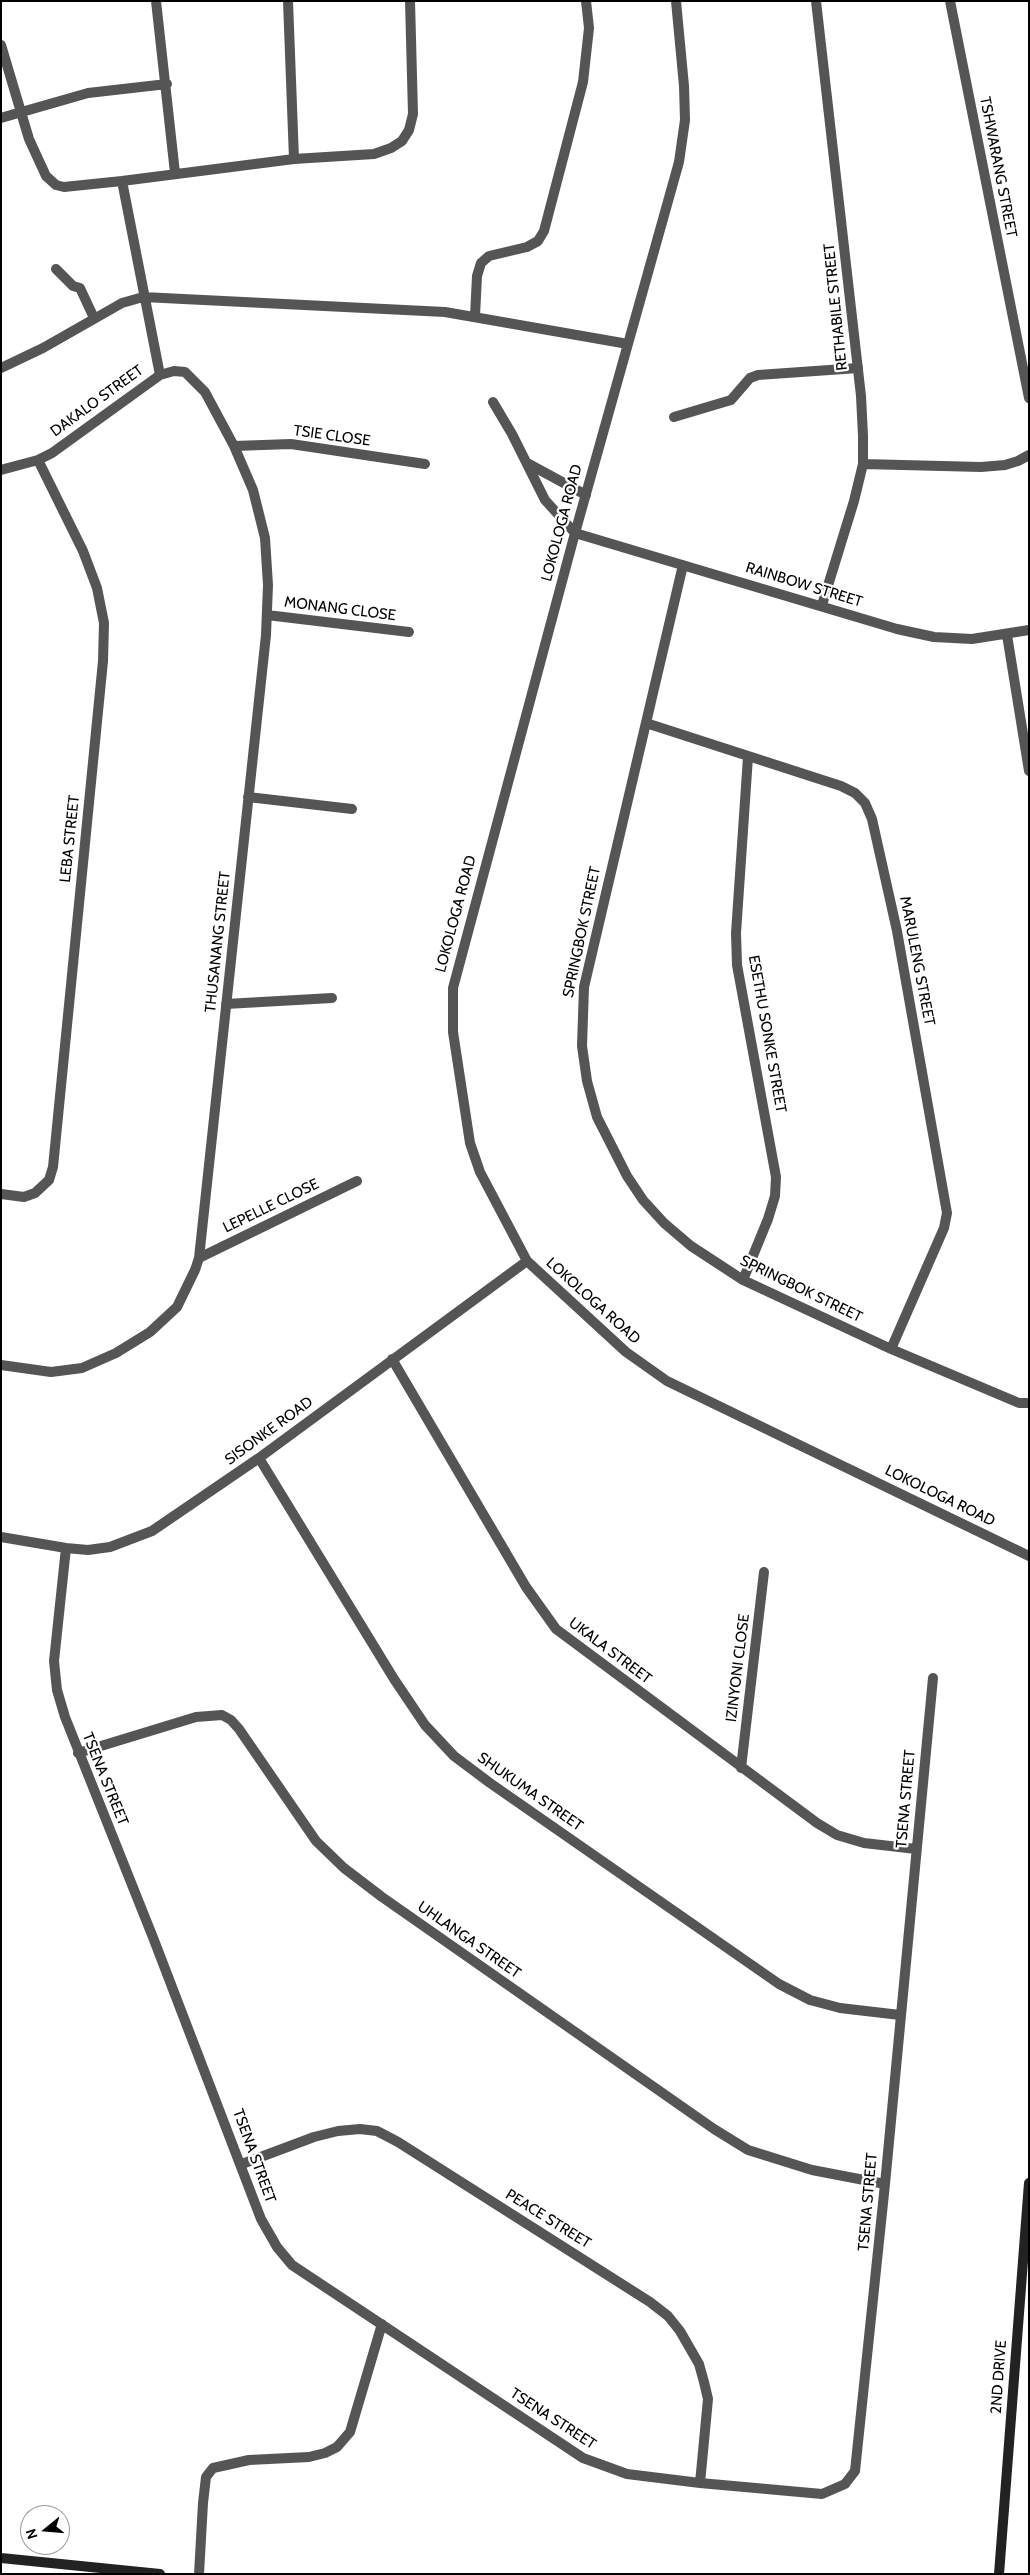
<!DOCTYPE html>
<style>
body{margin:0}
#map{position:relative;width:1030px;height:2575px;overflow:hidden;background:#fff;font-family:Cabin,sans-serif}
canvas{display:block}
.frame{position:absolute;inset:0;border:2px solid #000;pointer-events:none}
.north{position:absolute;left:20px;top:2505px;width:50px;height:50px;box-sizing:border-box;background:#fff;border:1px solid #999;border-radius:50%;rotate:253deg;font-size:14px;font-weight:700;line-height:20px;text-align:center;color:#000}
.north::after{content:'';display:block;margin:auto;width:18px;height:22px;background:#000;clip-path:polygon(50% 0,100% 100%,50% 72%,0 100%)}
</style>
<div id="map">
<canvas width="1030" height="2575"></canvas>
<div class="frame"></div>
<div class="north">N</div>
</div>
<script>
const ctx = document.querySelector('canvas').getContext('2d');
ctx.lineJoin = 'round';
function toPath(rows) {
  const path = new Path2D();
  for (const r of rows) {
    path.moveTo(r[0], r[1]);
    for (let i = 2; i < r.length; i += 2) path.lineTo(r[i], r[i + 1]);
  }
  return path;
}
function strokePath(path, color, width, dash) {
  ctx.strokeStyle = color;
  ctx.lineWidth = width;
  ctx.lineCap = dash ? 'butt' : 'round';
  ctx.setLineDash(dash || []);
  ctx.stroke(path);
}
function write(font, color, halo, rows, align = 'center') {
  ctx.font = font + ' Cabin,sans-serif';
  ctx.lineWidth = 4.5;
  ctx.setLineDash([]);
  ctx.textBaseline = 'middle';
  ctx.strokeStyle = halo;
  ctx.fillStyle = color;
  for (const [text, x, y, turn = 0] of rows) {
    ctx.save();
    ctx.translate(x, y);
    ctx.rotate((+turn || 0) * Math.PI / 180);
    ctx.textAlign = isNaN(turn) ? turn : align;
    if (halo) ctx.strokeText(text, 0, 0);
    ctx.fillText(text, 0, 0);
    ctx.restore();
  }
}
strokePath(toPath([
 [56,269,73,286,80,288,94,318],
 [674,417,731,400,750,378,758,375,858,368]
]), '#555', 10);
strokePath(toPath([
 [156,1,175,173],
 [288,1,294,159],
 [676,1,684,86,685,120,679,162,575,533,453,988,453,1032,470,1143,480,1172,527,1261,626,1352,667,1381,1029,1556],
 [816,1,861,396,863,436,863,464,854,501,822,605],
 [950,1,1029,398],
 [1,45,29,139,46,176,56,185,64,187,122,181,294,159,374,154,391,148,402,141,409,130,413,114,410,1],
 [1,118,88,93,167,84],
 [122,181,160,375],
 [475,316,477,276,481,263,489,256,527,247,538,241,544,231,583,82,589,28,586,1],
 [1,368,43,348,122,303,143,297,445,312,628,344],
 [493,402,512,434,545,500,575,533,897,629,934,637,972,639,1029,630],
 [234,446,291,444,425,464],
 [527,463,586,495],
 [863,464,981,467,1005,465,1018,461,1029,455],
 [1,470,38,460,52,453,160,375,174,371,185,372,205,392,234,446,253,490,265,538,268,585,266,635,199,1258,195,1270,177,1307,150,1332,116,1353,82,1368,51,1372,1,1365],
 [683,565,584,987,582,1046,587,1081,597,1117,627,1176,643,1200,664,1223,691,1246,743,1280,891,1349,1019,1403,1029,1403],
 [267,615,409,632],
 [1007,635,1029,771],
 [646,723,841,786,855,793,865,803,872,819,897,931,947,1213,944,1228,891,1349],
 [248,797,352,809],
 [226,1004,332,998],
 [1,1194,24,1197,35,1193,49,1180,53,1167,103,661,104,623,97,588,83,551,38,460],
 [199,1258,357,1181],
 [743,1280,768,1219,775,1196,776,1177,737,965,736,933,748,757],
 [392,1359,526,1587,556,1629,817,1823,837,1835,864,1843,916,1849],
 [259,1458,394,1679,425,1725,454,1756,490,1783,779,1984,810,2000,840,2008,900,2015],
 [1,1537,66,1548,88,1550,110,1547,152,1531,259,1458,527,1261],
 [66,1548,54,1661,57,1690,65,1717,154,1940,261,2219,277,2247,292,2265,583,2458,627,2474,700,2483,822,2494,845,2484,855,2471,885,2184,933,1678],
 [78,1753,196,1717,222,1715,231,1720,239,1729,316,1841,344,1868,382,1897,714,2129,748,2150,812,2170,885,2184],
 [741,1768,764,1572],
 [242,2164,314,2137,338,2131,360,2129,377,2131,398,2142,650,2302,668,2316,680,2331,699,2364,704,2382,708,2399,700,2483],
 [199,2574,203,2503,206,2477,213,2468,249,2460,309,2457,325,2453,337,2447,350,2432,382,2324]
]), '#555', 10);
strokePath(toPath([
 [1,2558,160,2574],
 [999,2574,1029,2183]
]), '#222', 10);
write('15px', '#000', '#fff', [
 ["TSHWARANG STREET",998,167,79],
 ["RETHABILE STREET",836,307,-96],
 ["DAKALO STREET",97,401,-36],
 ["TSIE CLOSE",332,436,8],
 ["LOKOLOGA ROAD",562,523,-75],
 ["RAINBOW STREET",804,585,17],
 ["MONANG CLOSE",340,609,7],
 ["LEBA STREET",70,839,-84],
 ["LOKOLOGA ROAD",456,914,-75],
 ["SPRINGBOK STREET",582,932,-78],
 ["THUSANANG STREET",218,942,-84],
 ["MARULENG STREET",917,961,79],
 ["ESETHU SONKE STREET",767,1034,80],
 ["LEPELLE CLOSE",271,1206,-26],
 ["SPRINGBOK STREET",801,1289,26],
 ["LOKOLOGA ROAD",593,1301,42],
 ["SISONKE ROAD",269,1431,-36],
 ["LOKOLOGA ROAD",940,1496,26],
 ["UKALA STREET",610,1651,37],
 ["IZINYONI CLOSE",738,1668,-83],
 ["TSENA STREET",105,1779,68],
 ["SHUKUMA STREET",530,1792,35],
 ["TSENA STREET",906,1799,-85],
 ["UHLANGA STREET",469,1940,35],
 ["TSENA STREET",254,2156,70],
 ["TSENA STREET",868,2202,-85],
 ["PEACE STREET",548,2219,32],
 ["2ND DRIVE",999,2377,-86],
 ["TSENA STREET",553,2419,33]
]);
</script>
